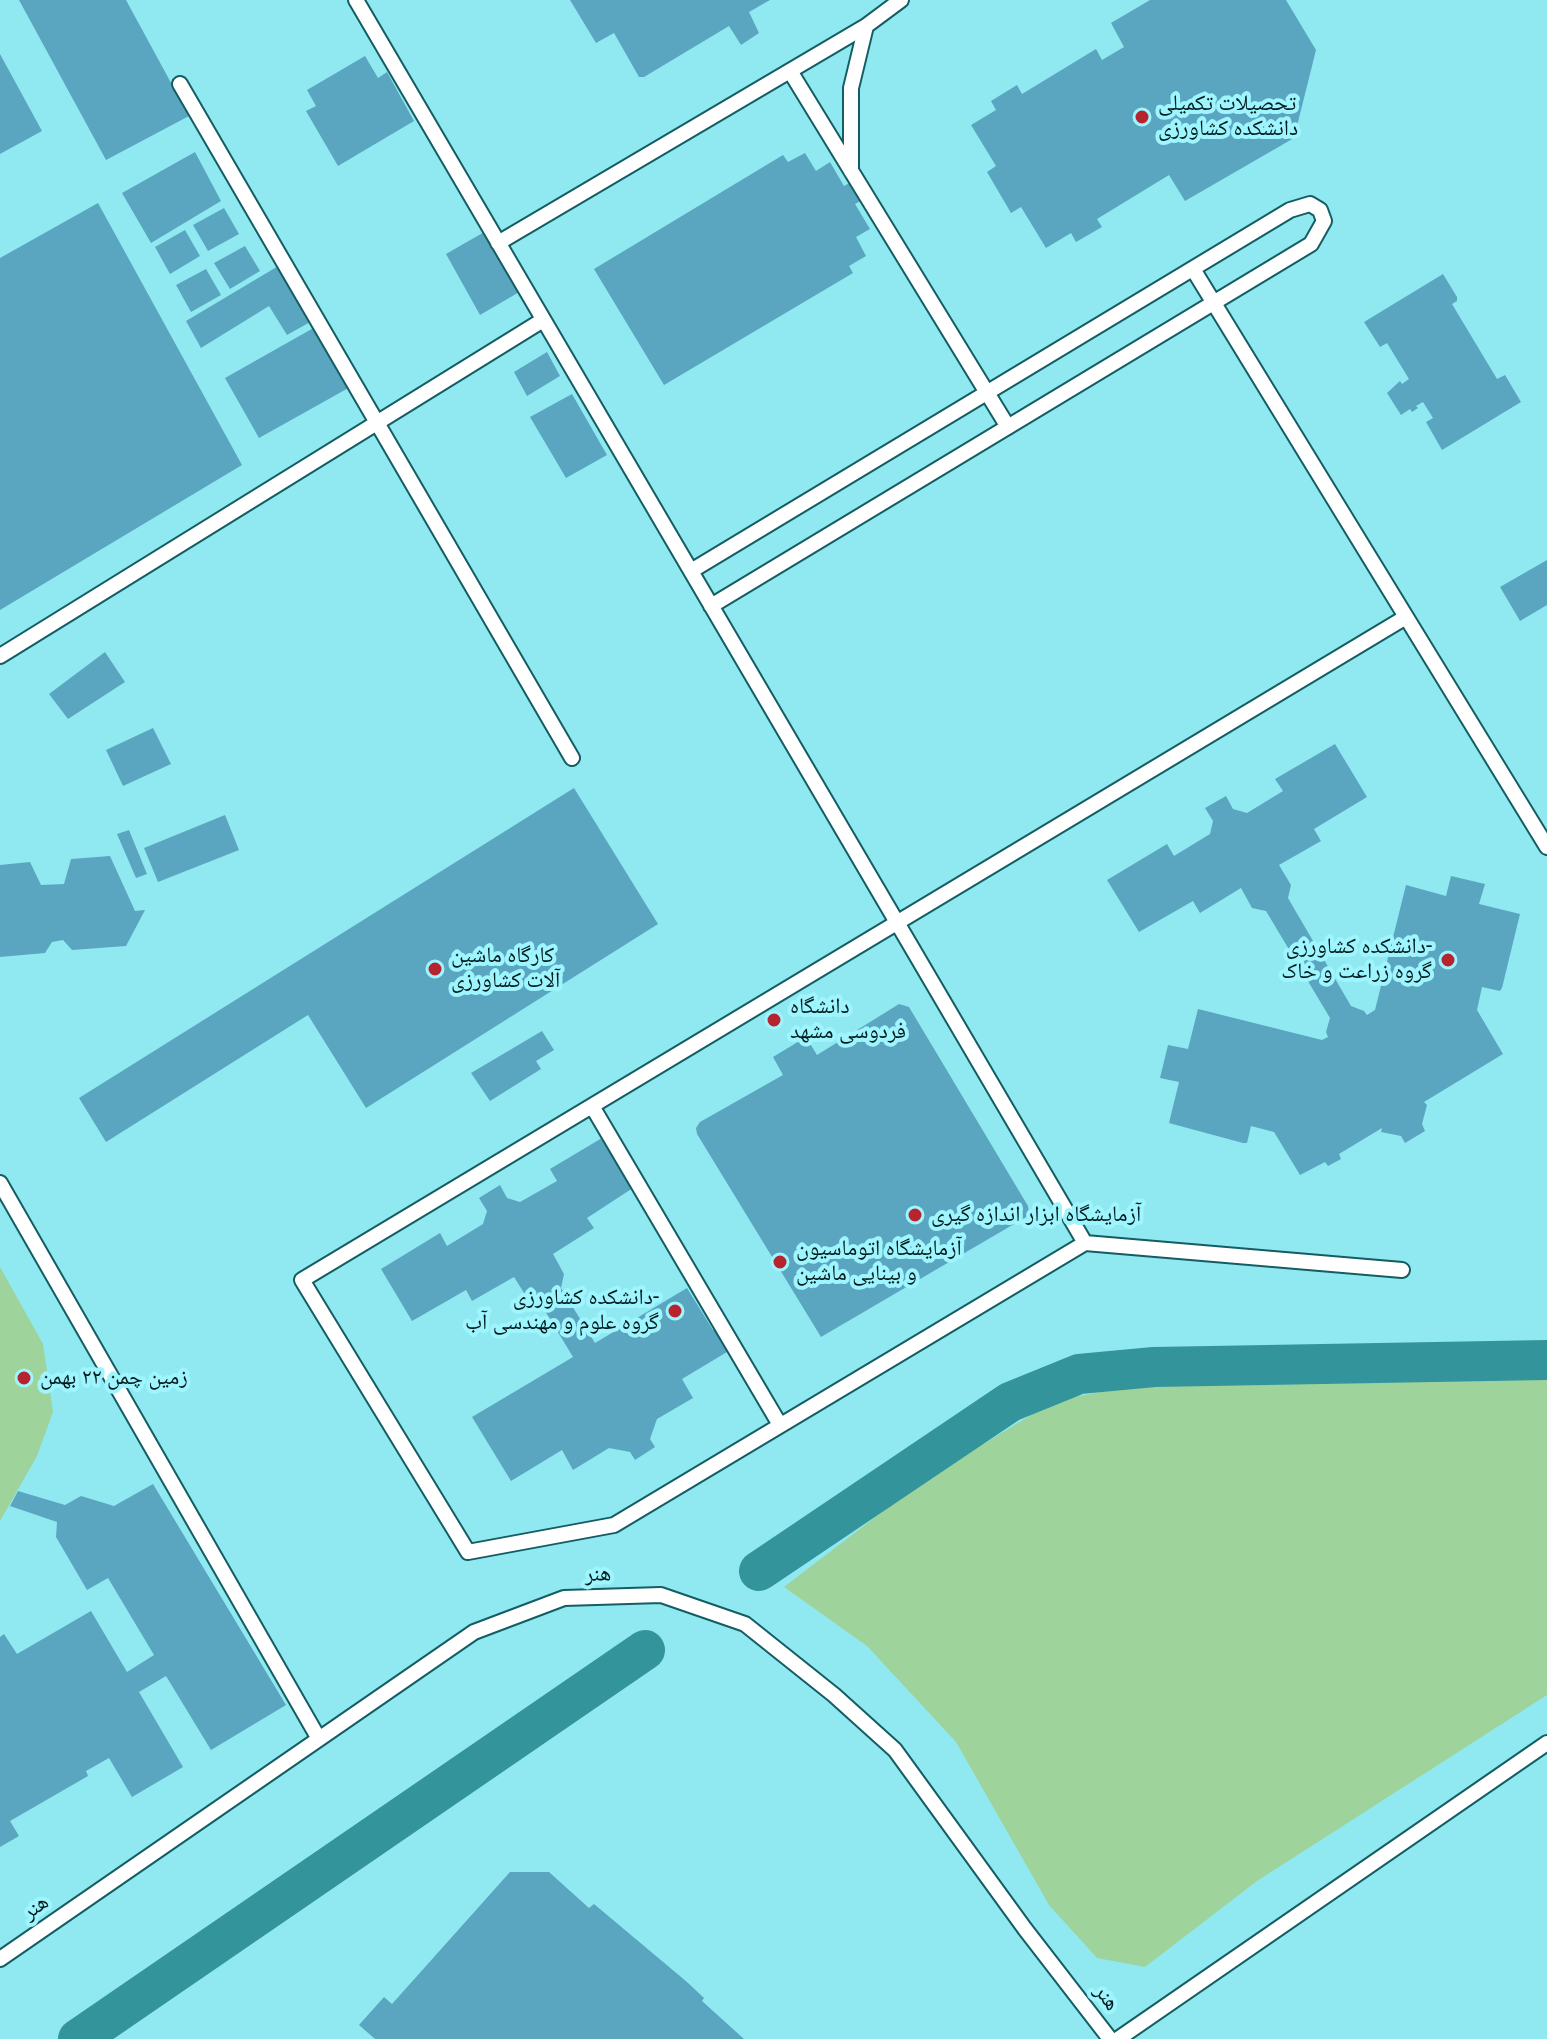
<!DOCTYPE html>
<meta charset="utf-8">
<style>
body{margin:0}
canvas{display:block;background:#90e8f0}
</style>
<canvas width="1547" height="2039"></canvas>
<script>
const ctx = document.querySelector('canvas').getContext('2d');
ctx.lineJoin = 'round';
function paint(path, color) {
  ctx.fillStyle = color;
  ctx.fill(path, 'evenodd');
}
function toPath(rows) {
  const path = new Path2D();
  for (const r of rows) {
    path.moveTo(r[0], r[1]);
    for (let i = 2; i < r.length; i += 2) path.lineTo(r[i], r[i + 1]);
  }
  return path;
}
function strokePath(path, color, width, dash) {
  ctx.strokeStyle = color;
  ctx.lineWidth = width;
  ctx.lineCap = dash ? 'butt' : 'round';
  ctx.setLineDash(dash || []);
  ctx.stroke(path);
}
function write(font, color, halo, rows, align = 'center') {
  ctx.font = font + ' Roboto,"Noto Naskh Arabic",sans-serif';
  ctx.lineWidth = 8;
  ctx.setLineDash([]);
  ctx.textBaseline = 'middle';
  ctx.strokeStyle = halo;
  ctx.fillStyle = color;
  for (const [text, x, y, turn = 0] of rows) {
    ctx.save();
    ctx.translate(x, y);
    ctx.rotate((+turn || 0) * Math.PI / 180);
    ctx.textAlign = isNaN(turn) ? turn : align;
    if (halo) ctx.strokeText(text, 0, 0);
    ctx.fillText(text, 0, 0);
    ctx.restore();
  }
}
paint(toPath([
 [0,1267,43,1344,53,1412,37,1456,0,1521],
 [1547,1376,1547,1695,1257,1881,1145,1967,1097,1958,1049,1905,956,1742,867,1646,784,1587,921,1482,1054,1401,1162,1380,1404,1381]
]), '#9ed49b');
strokePath(toPath([
 [759,1571,1010,1402,1079,1374,1154,1367,1547,1360],
 [78,2039,645,1650]
]), '#34949c', 40);
paint(toPath([
 [19,0,126,0,189,116,106,160],
 [570,0,770,0,749,12,759,33,741,45,729,26,644,77,639,77,614,33,596,43],
 [1150,0,1286,0,1316,50,1294,138,1185,201,1169,175,1097,219,1102,227,1076,242,1071,233,1046,248,1021,207,1011,213,987,172,996,166,971,125,996,110,991,101,1017,85,1022,94,1096,49,1102,60,1124,47,1111,23],
 [0,54,42,131,0,154],
 [365,56,378,78,387,72,414,121,338,166,306,111,316,106,307,90],
 [195,152,221,201,151,243,122,193],
 [805,153,816,171,830,162,844,186,853,181,864,199,855,204,870,229,856,237,866,256,849,266,853,273,664,385,594,269,783,155,788,162],
 [98,203,242,465,0,610,0,258],
 [224,208,239,234,208,251,193,225],
 [185,230,200,256,170,274,155,247],
 [486,231,521,291,480,315,446,254],
 [245,246,260,271,230,289,214,263],
 [280,265,312,321,287,335,269,306,201,348,186,321],
 [206,269,221,295,191,312,176,285],
 [1443,274,1457,297,1457,301,1452,304,1497,379,1505,375,1521,402,1442,450,1426,422,1433,418,1423,402,1416,406,1418,408,1412,412,1410,409,1401,415,1387,393,1400,381,1402,384,1409,379,1387,343,1380,347,1364,322],
 [317,326,352,386,259,438,225,378],
 [547,352,560,376,527,396,514,372],
 [572,394,607,455,566,478,530,417],
 [1547,560,1547,605,1520,621,1500,587],
 [105,652,125,682,68,719,49,694],
 [153,728,171,764,123,786,106,750],
 [1335,744,1367,797,1314,829,1321,841,1279,865,1291,885,1288,898,1351,1006,1364,1011,1367,1015,1375,1010,1406,885,1446,896,1451,876,1485,884,1479,904,1520,914,1502,988,1500,991,1482,987,1477,1010,1503,1054,1424,1102,1427,1105,1422,1124,1425,1131,1405,1143,1401,1136,1381,1132,1382,1128,1339,1154,1341,1159,1328,1166,1325,1162,1300,1175,1274,1132,1251,1126,1247,1143,1243,1143,1169,1123,1179,1082,1160,1078,1168,1045,1188,1049,1198,1009,1322,1040,1328,1037,1326,1032,1330,1018,1266,911,1252,908,1241,888,1200,913,1193,901,1139,932,1107,880,1167,844,1174,856,1210,834,1213,821,1205,808,1226,796,1233,809,1247,813,1283,791,1275,779],
 [574,788,658,924,366,1108,308,1015,106,1142,79,1098],
 [225,815,239,850,158,882,144,848],
 [129,830,147,874,136,878,117,834],
 [110,856,135,911,145,910,126,946,72,950,63,940,52,942,45,953,0,957,0,865,30,862,41,885,64,884,71,859],
 [899,1004,909,1007,1028,1206,1029,1212,1026,1217,821,1337,697,1134,696,1128,700,1122,783,1075,773,1057,806,1037,817,1055],
 [542,1031,554,1050,536,1061,541,1069,490,1101,471,1073],
 [607,1135,636,1186,587,1218,594,1228,553,1254,564,1274,561,1288,595,1343,687,1288,713,1330,719,1327,732,1349,682,1379,693,1398,657,1419,650,1439,655,1447,635,1460,630,1452,609,1448,573,1470,562,1450,511,1481,472,1417,573,1357,539,1301,526,1296,514,1277,472,1301,466,1290,412,1321,381,1269,440,1233,447,1246,483,1224,487,1211,479,1198,500,1185,507,1198,520,1202,557,1181,550,1169],
 [153,1484,286,1705,211,1750,166,1676,139,1692,183,1767,132,1797,109,1758,86,1771,88,1776,10,1821,19,1836,0,1847,0,1637,4,1634,17,1654,91,1611,127,1672,154,1655,108,1578,87,1590,56,1537,57,1522,10,1506,18,1491,65,1505,81,1496,114,1506],
 [510,1872,549,1872,589,1908,594,1904,687,1982,704,1998,702,2001,744,2039,375,2039,359,2025,384,1997,392,2004]
]), '#5aa6c1');
const lane = toPath([
 [356,0,1085,1243],
 [790,71,1008,427],
 [180,84,572,758],
 [851,171,851,88,866,26],
 [498,243,866,26,901,0],
 [1193,269,1547,847],
 [691,571,1290,210,1310,204,1320,210,1324,221,1311,244,711,606],
 [0,656,543,320],
 [592,1106,780,1425],
 [0,1183,319,1739],
 [1402,1270,1085,1243,614,1525,468,1552,302,1280,1406,617],
 [0,1959,474,1632,564,1598,661,1595,745,1624,834,1695,895,1750,1025,1929,1110,2039],
 [1118,2039,1547,1743]
]);
strokePath(lane, '#145d63', 18);
strokePath(lane, '#fff', 14);
for (const [x, y, r, color] of [
 [1142,117,8,"#b6242f"],
 [1448,960,8,"#b6242f"],
 [435,969,8,"#b6242f"],
 [774,1020,8,"#b6242f"],
 [915,1215,8,"#b6242f"],
 [780,1262,8,"#b6242f"],
 [675,1311,8,"#b6242f"],
 [24,1378,8,"#b6242f"]
]) {
  const dot = new Path2D();
  dot.arc(x, y, r, 0, 2 * Math.PI);
  ctx.fillStyle = color;
  ctx.fill(dot);
  strokePath(dot, '#9ef5fd', 3);
}
write('22px', '#011b1e', '#9ef5fd', [
 ["تحصیلات تکمیلی",1158,104],
 ["دانشکده کشاورزی",1158,129],
 ["دانشکده کشاورزی-",1432,947,"right"],
 ["گروه زراعت و خاک",1432,972,"right"],
 ["کارگاه ماشین",451,956],
 ["آلات کشاورزی",451,981],
 ["دانشگاه",790,1007],
 ["فردوسی مشهد",790,1032],
 ["آزمایشگاه ابزار اندازه گیری",931,1215],
 ["آزمایشگاه اتوماسیون",796,1249],
 ["و بینایی ماشین",796,1274],
 ["دانشکده کشاورزی-",659,1298,"right"],
 ["گروه علوم و مهندسی آب",659,1323,"right"],
 ["زمین چمن ۲۲ بهمن",40,1378]
], 'left');
write('22px', '#011b1e', '#9ef5fd', [
 ["هنر",598,1575,-2],
 ["هنر",36,1908,-35],
 ["هنر",1106,1998,53]
]);
</script>
